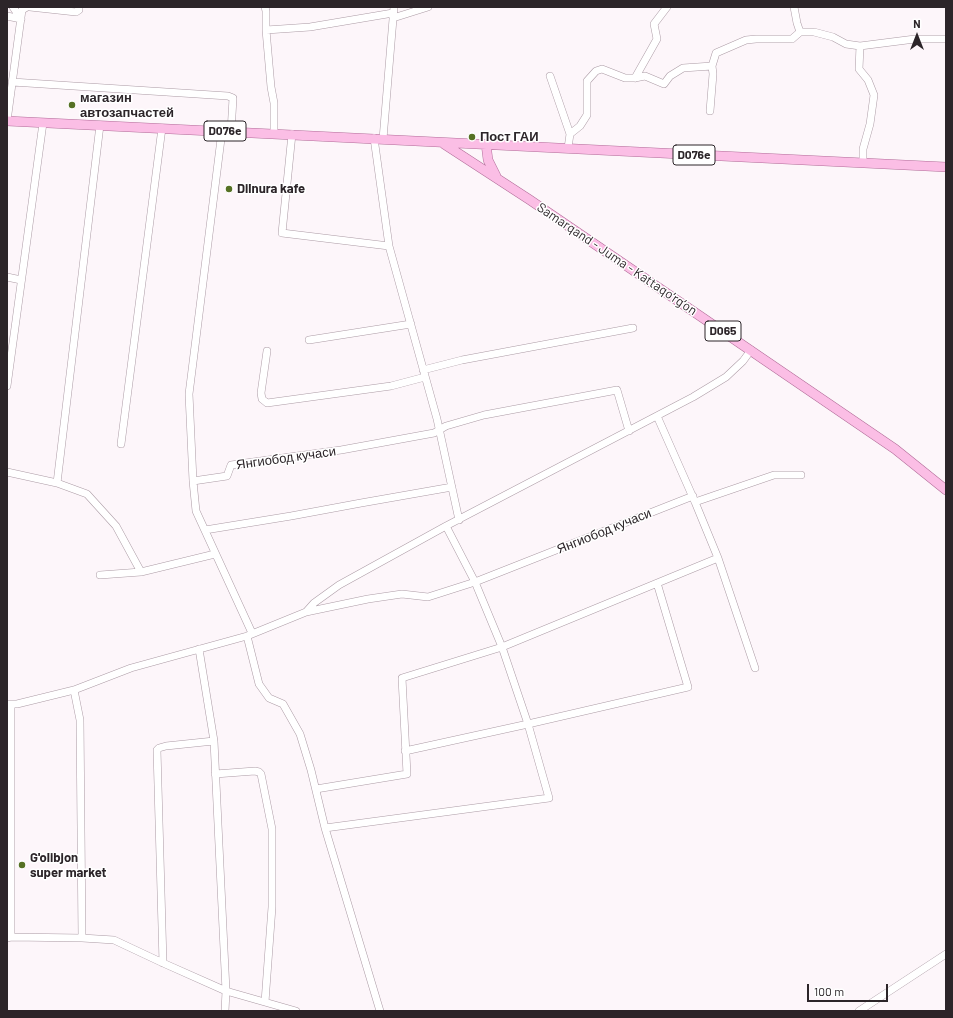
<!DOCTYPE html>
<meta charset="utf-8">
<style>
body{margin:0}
#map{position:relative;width:953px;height:1018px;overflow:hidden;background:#fdf6fa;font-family:Barlow,sans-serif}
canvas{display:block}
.frame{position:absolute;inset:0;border:8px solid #2c2529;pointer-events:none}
.north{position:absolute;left:897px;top:16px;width:40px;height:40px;-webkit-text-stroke:3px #fff;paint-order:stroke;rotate:0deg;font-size:11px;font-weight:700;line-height:16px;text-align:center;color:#2c2529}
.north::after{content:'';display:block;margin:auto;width:14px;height:18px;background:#2c2529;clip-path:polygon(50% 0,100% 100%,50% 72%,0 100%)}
.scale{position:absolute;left:807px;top:984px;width:81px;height:18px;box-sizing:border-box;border:2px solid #2c2529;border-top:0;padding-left:5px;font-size:12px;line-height:14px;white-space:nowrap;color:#2c2529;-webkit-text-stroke:3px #fff;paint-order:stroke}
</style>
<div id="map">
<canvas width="953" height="1018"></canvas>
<div class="frame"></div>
<div class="north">N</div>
<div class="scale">100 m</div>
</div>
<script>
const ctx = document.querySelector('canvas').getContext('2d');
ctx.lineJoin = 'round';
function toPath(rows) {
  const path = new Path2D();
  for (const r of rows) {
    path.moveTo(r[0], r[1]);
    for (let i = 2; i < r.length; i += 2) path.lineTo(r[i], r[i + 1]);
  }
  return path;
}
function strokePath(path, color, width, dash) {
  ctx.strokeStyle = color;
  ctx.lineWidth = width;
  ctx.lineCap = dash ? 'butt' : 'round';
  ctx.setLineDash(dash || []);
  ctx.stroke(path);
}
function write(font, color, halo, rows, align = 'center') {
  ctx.font = font + ' Barlow,sans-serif';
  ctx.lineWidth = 3;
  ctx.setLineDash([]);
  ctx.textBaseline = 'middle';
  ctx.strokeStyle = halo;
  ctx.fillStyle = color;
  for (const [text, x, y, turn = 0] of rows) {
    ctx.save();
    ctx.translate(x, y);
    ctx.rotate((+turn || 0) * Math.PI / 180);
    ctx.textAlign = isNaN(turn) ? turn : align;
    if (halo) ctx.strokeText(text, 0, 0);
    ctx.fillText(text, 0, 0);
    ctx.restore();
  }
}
const minor = toPath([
 [13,7,21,19],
 [30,7,76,12,79,10,79,7],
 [265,7,266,11,266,30,271,87,274,103,274,134],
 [794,7,797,23,800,32],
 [7,16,21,19],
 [393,18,428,7],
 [266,30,310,27,393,13],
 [860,46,859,69,868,80,874,95,870,124,863,149,863,163],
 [550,76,570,134,568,148],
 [635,78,657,39,654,24,667,7],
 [12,82,228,96,233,98,231,132],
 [710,111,713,74,712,66],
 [7,121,22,10,27,7],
 [222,131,189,394,193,481,196,511,252,633],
 [292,134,282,233,389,246],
 [570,134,580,126,587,115,587,81,596,71,602,69,625,78,635,78,645,76,664,84,670,76,683,68,712,66,716,53,746,40,756,39,792,39,800,32,814,32,833,37,846,44,860,46,915,39,946,39],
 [374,138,389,246,437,419,459,520],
 [383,139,394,7],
 [7,277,21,280],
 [309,340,411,324],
 [267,351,261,393,262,399,267,403,391,386,425,377],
 [423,370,462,360,633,328],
 [7,386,43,123],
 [657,416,695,502,718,558,755,668],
 [121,444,162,128],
 [7,472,57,483,87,494,116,526,141,572,215,554],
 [193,481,227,476,231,465,341,450,434,433,446,426,484,415,617,390,629,431],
 [57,483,100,125],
 [695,502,774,475,801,475],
 [205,530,291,516,361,503,452,487],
 [100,575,141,572],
 [306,612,368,599,402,594,428,597,475,582,693,496],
 [247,636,259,684,269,698,283,704,300,734,311,770,325,828,549,798,528,724,502,647,475,582,446,526],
 [199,649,214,741,226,991,225,1011],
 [74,690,80,720,82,938],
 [7,704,17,704,74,690,131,668,247,636,306,612,314,603,339,585,446,526,693,397,726,377,743,361,751,350],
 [11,704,11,937],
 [405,751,528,724,688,687,657,583],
 [215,774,255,771,259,772,261,774,272,829,272,907,265,1002],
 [316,789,407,774,402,678,502,647,718,558],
 [325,828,380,1011],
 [7,938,11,937,82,938,114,940,163,963,226,991,296,1011],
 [163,963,157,750,159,748,166,746,214,741],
 [859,1011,946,954]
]);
const major = toPath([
 [7,121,946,167],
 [444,144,530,200,895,449,946,490],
 [486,144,488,160,496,176]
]);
strokePath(minor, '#ac9ba5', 8);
strokePath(major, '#b16c98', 10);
strokePath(minor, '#fff', 7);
strokePath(major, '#fbbee5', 9);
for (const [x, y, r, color] of [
 [72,105,4,"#567124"],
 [472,137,4,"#567124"],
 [229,189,4,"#567124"],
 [22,865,4,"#567124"]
]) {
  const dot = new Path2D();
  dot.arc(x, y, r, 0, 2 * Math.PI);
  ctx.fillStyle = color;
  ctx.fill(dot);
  strokePath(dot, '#fff', 1.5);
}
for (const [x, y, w] of [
 [225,131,42],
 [694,155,42],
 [723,331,36]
]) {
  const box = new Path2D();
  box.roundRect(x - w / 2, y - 10, w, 20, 3);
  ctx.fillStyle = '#fff';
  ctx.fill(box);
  strokePath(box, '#2c2529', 1);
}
write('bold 12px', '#2c2529', null, [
 ["D076e",225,131],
 ["D076e",694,155],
 ["D065",723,331]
]);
write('bold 13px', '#2c2529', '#fff', [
 ["магазин",80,98],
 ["автозапчастей",80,113],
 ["Пост ГАИ",480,137],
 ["Dilnura kafe",237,189],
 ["G'olibjon",30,858],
 ["super market",30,873]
], 'left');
write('13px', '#2c2529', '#fff', [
 ["Samarqand - Juma - Kattaqo‘rg‘on",617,259,34],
 ["Янгиобод кучаси",286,458,-8],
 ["Янгиобод кучаси",604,531,-22]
]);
</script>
